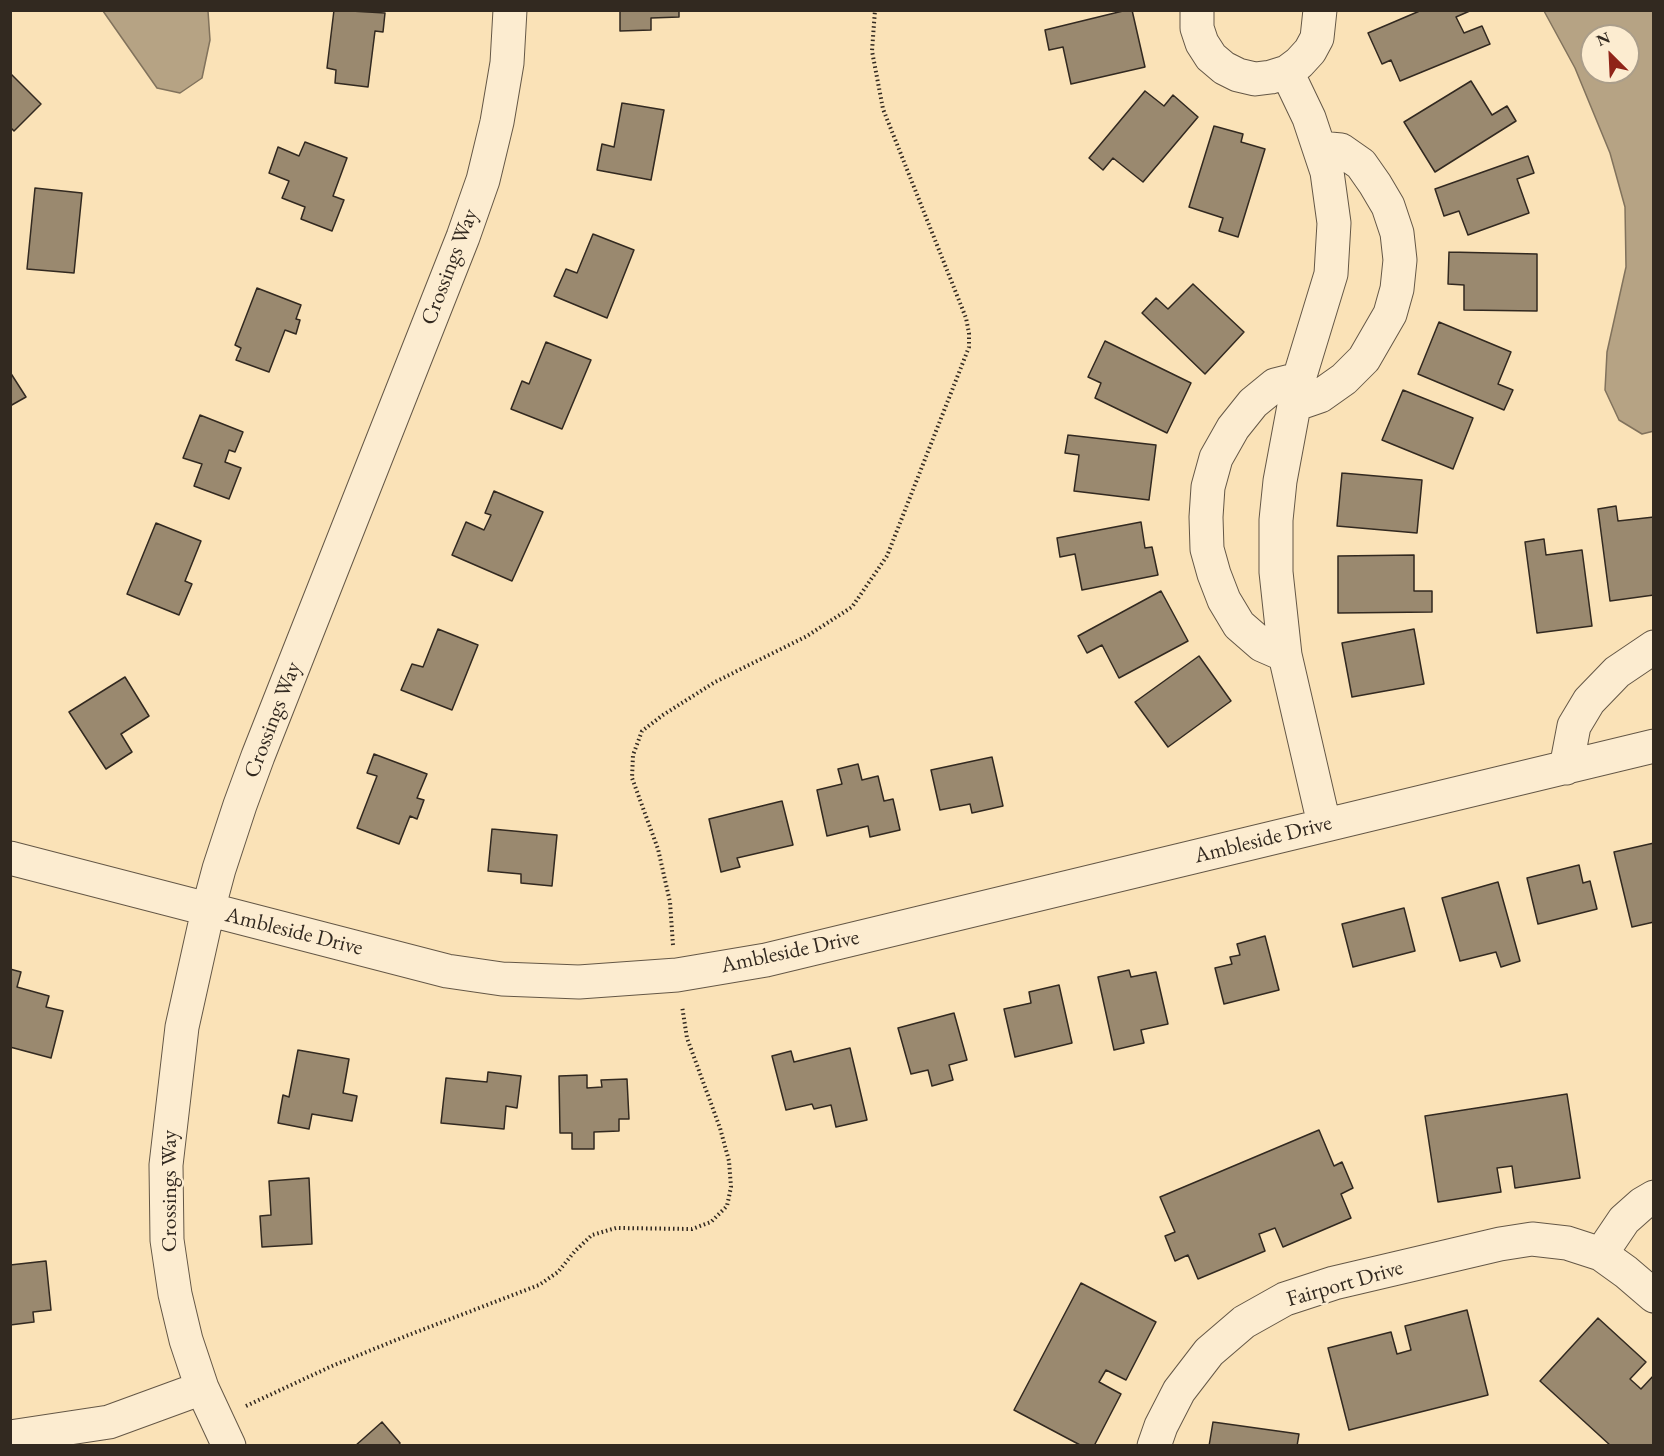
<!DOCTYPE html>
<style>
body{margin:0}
#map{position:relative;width:1664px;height:1456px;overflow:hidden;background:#fae2b7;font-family:"EB Garamond",serif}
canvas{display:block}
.frame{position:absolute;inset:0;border:12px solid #322920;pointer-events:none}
.north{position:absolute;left:1580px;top:24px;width:60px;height:60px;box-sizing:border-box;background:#fcecd0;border:2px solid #ab9e8a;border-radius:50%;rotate:336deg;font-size:16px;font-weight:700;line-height:24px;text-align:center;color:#322920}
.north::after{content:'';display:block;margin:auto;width:21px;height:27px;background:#8f2418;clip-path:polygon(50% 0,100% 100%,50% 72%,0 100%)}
</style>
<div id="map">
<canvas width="1664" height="1456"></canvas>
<div class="frame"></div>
<div class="north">N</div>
</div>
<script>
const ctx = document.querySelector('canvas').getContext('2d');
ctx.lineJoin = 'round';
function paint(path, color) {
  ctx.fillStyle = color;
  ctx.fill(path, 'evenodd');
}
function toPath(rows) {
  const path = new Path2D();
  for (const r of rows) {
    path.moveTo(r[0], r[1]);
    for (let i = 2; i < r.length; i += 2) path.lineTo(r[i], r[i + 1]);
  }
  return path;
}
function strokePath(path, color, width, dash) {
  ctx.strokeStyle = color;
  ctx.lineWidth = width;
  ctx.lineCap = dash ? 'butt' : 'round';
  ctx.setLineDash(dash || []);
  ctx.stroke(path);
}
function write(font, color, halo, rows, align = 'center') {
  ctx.font = font + ' "EB Garamond",serif';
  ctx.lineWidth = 4.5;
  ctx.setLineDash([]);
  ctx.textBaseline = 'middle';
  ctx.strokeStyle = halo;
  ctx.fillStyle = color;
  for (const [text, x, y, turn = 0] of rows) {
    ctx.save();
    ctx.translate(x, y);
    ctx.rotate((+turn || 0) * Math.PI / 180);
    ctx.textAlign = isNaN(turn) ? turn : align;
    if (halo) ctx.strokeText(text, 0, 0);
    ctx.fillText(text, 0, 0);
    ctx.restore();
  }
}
const water = toPath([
 [103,11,208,11,210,40,202,78,180,93,157,88,103,11],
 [1544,11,1653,11,1654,431,1642,434,1619,420,1605,390,1607,352,1626,267,1625,207,1610,153,1575,68,1544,11],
 [1592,36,1628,36,1628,72,1592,72,1592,36]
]);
paint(water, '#b6a384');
strokePath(water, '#81725c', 1.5);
const building = toPath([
 [334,10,385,13,383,32,375,31,368,87,335,83,336,70,327,68,334,10],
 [620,10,679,10,679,17,651,18,651,30,620,31,620,10],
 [1127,10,1132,10,1145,67,1071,84,1063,47,1049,50,1045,30,1127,10],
 [1422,10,1472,10,1456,17,1464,33,1482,26,1490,44,1400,81,1391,60,1382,64,1368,33,1422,10],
 [10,73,41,104,14,131,10,127,10,73],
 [1471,81,1492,115,1507,106,1516,121,1435,172,1404,122,1471,81],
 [1145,91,1164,106,1173,95,1198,117,1143,182,1113,158,1103,170,1089,158,1145,91],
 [622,103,664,110,651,180,597,170,602,144,614,147,622,103],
 [1214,126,1243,134,1241,142,1265,149,1238,237,1219,231,1223,218,1189,207,1214,126],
 [305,142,347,158,333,196,344,200,332,231,301,219,305,207,282,198,289,181,269,173,278,147,299,156,305,142],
 [1528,156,1534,173,1517,179,1529,213,1468,235,1459,211,1444,216,1435,189,1528,156],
 [35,188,82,193,74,273,27,269,35,188],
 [593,234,634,250,607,318,554,296,566,269,577,273,593,234],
 [1449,252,1537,254,1537,311,1464,310,1464,285,1448,284,1449,252],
 [1193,284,1244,332,1205,374,1142,313,1156,298,1168,309,1193,284],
 [257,288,301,305,296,319,300,320,296,334,285,330,269,372,236,360,241,348,235,345,257,288],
 [1439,322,1511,352,1498,384,1513,390,1504,410,1418,374,1439,322],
 [1105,341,1191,383,1167,433,1095,398,1101,383,1088,377,1105,341],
 [546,342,591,360,562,429,511,409,522,381,529,384,546,342],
 [10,372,26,397,10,406,10,372],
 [1403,390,1473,418,1453,469,1382,440,1403,390],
 [200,415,243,432,235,452,229,450,225,462,241,468,229,499,194,486,202,464,183,458,200,415],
 [1068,435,1156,445,1149,500,1074,491,1079,455,1065,453,1068,435],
 [1342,473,1422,480,1417,533,1337,526,1342,473],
 [494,491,543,512,512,581,452,555,466,522,484,530,491,515,485,513,494,491],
 [1616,506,1618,521,1654,517,1654,595,1610,601,1598,509,1616,506],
 [1141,522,1145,548,1152,547,1158,575,1082,590,1075,554,1060,557,1057,538,1141,522],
 [156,523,201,541,185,581,192,584,179,615,127,594,156,523],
 [1544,539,1546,555,1582,550,1592,626,1537,633,1525,542,1544,539],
 [1414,555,1414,591,1432,591,1432,612,1338,613,1338,556,1414,555],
 [1161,591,1188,641,1119,678,1102,645,1087,653,1078,636,1161,591],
 [438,629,478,645,452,710,401,690,412,664,423,667,438,629],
 [1414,629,1424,684,1352,697,1342,643,1414,629],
 [1199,656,1231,701,1168,747,1135,702,1199,656],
 [125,677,149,716,121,734,132,752,106,769,69,712,125,677],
 [374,754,427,774,417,798,424,800,417,819,410,816,399,844,357,828,377,776,367,773,374,754],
 [992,757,1003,806,972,813,970,804,940,810,931,770,992,757],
 [858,764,862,780,878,776,884,801,893,799,900,830,870,837,868,826,827,836,817,790,842,784,838,769,858,764],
 [782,801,793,845,737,858,740,867,721,872,709,819,782,801],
 [492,829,557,835,552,886,521,883,521,874,488,871,492,829],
 [1654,843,1654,922,1632,927,1614,852,1654,843],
 [1579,865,1583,883,1590,881,1597,909,1538,924,1527,878,1579,865],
 [1498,882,1520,961,1501,967,1496,952,1460,961,1442,898,1498,882],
 [1404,908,1415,951,1353,967,1342,924,1404,908],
 [1265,936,1279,990,1224,1004,1215,968,1232,964,1230,957,1240,955,1237,944,1265,936],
 [10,969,21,972,17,987,49,996,46,1007,63,1011,51,1058,10,1047,10,969],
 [1129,970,1131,977,1156,972,1168,1024,1141,1030,1144,1043,1114,1050,1098,977,1129,970],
 [1059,985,1072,1043,1015,1057,1004,1009,1031,1003,1029,992,1059,985],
 [954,1013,967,1060,949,1065,953,1080,932,1086,928,1070,911,1074,898,1028,954,1013],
 [850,1048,867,1120,836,1127,831,1105,814,1109,812,1104,786,1110,772,1056,791,1051,794,1062,850,1048],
 [298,1050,349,1059,343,1093,357,1096,352,1121,312,1114,309,1129,278,1123,283,1095,289,1097,298,1050],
 [488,1072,521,1076,517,1108,506,1106,504,1129,441,1123,446,1078,487,1082,488,1072],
 [587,1075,587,1088,602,1087,601,1080,627,1079,629,1119,619,1119,619,1131,594,1132,594,1149,572,1149,572,1133,560,1133,559,1076,587,1075],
 [1567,1094,1580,1178,1515,1188,1512,1166,1497,1168,1501,1192,1438,1202,1425,1116,1567,1094],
 [1319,1130,1334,1166,1342,1162,1353,1188,1341,1194,1351,1218,1283,1247,1275,1228,1259,1234,1265,1251,1198,1279,1188,1255,1175,1261,1165,1236,1175,1232,1160,1197,1319,1130],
 [309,1178,312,1244,262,1247,260,1216,271,1215,269,1181,309,1178],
 [46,1261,51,1310,33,1312,34,1322,10,1325,10,1265,46,1261],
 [1081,1283,1156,1322,1126,1380,1106,1370,1099,1382,1121,1394,1094,1446,1082,1446,1014,1410,1081,1283],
 [1467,1310,1488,1395,1349,1430,1328,1348,1391,1332,1397,1354,1411,1350,1405,1326,1467,1310],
 [1598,1318,1646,1362,1630,1379,1641,1389,1654,1375,1654,1446,1611,1446,1540,1381,1598,1318],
 [382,1422,400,1443,398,1446,355,1446,382,1422],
 [1213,1422,1299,1434,1297,1446,1209,1446,1213,1422]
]);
paint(building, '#9a896f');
strokePath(building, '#322920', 1.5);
const minor = toPath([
 [1197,10,1197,28,1202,43,1211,57,1224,68,1238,75,1255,79,1271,77,1287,72,1299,63,1310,51,1317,38,1320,10],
 [1287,72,1309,118,1327,172,1334,223,1331,274,1299,379,1280,481,1276,520,1276,572,1285,655,1324,824],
 [1294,405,1320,396,1344,379,1364,359,1390,314,1397,289,1400,260,1397,233,1388,206,1375,184,1361,164,1341,150,1319,148],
 [1285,655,1262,645,1239,625,1224,600,1214,574,1207,549,1206,517,1208,487,1216,458,1233,428,1253,403,1275,385,1299,379],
 [1566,768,1574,726,1589,701,1617,672,1654,647],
 [10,858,447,971,502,979,579,982,677,975,766,960,1654,746],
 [1601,1254,1624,1220,1642,1204,1654,1197],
 [10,1437,109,1422,202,1388],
 [229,1446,202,1388,186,1340,175,1294,167,1240,166,1165,182,1027,208,910,219,869,240,805,258,756,463,237,483,180,497,122,507,63,510,10],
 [1154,1446,1161,1426,1179,1391,1209,1352,1244,1322,1285,1299,1334,1283,1500,1244,1532,1239,1567,1243,1601,1254,1626,1272,1654,1296]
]);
strokePath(minor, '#645746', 35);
strokePath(toPath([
 [673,945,670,902,658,849,632,778,633,755,642,731,663,715,715,682,807,636,852,607,887,556,969,347,969,333,966,318,883,109,872,51,875,10],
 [246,1406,332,1366,406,1336,539,1285,558,1272,575,1251,592,1235,616,1228,692,1229,711,1222,727,1206,731,1187,729,1161,720,1128,687,1038,682,1006]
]), '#322920', 4, [1.5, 3]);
strokePath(minor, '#fcecd0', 33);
write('22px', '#322920', '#fcecd0', [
 ["Crossings Way",450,267,-69],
 ["Crossings Way",273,720,-69],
 ["Ambleside Drive",1263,840,-14],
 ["Ambleside Drive",294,932,14],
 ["Ambleside Drive",790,952,-12],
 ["Crossings Way",170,1191,-90],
 ["Fairport Drive",1345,1284,-16]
]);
</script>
